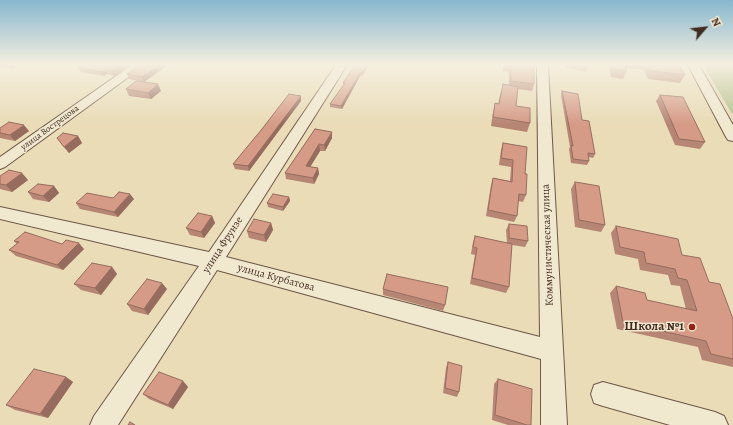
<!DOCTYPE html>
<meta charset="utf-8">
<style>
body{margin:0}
#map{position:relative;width:733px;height:425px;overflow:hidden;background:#e9dcb7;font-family:Alegreya,serif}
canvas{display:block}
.north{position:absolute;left:685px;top:8px;width:40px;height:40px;-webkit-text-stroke:3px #f1e8d0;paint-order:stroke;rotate:62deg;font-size:11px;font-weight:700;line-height:16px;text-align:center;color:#422b20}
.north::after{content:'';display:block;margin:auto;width:14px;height:18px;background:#422b20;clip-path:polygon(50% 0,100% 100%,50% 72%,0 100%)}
</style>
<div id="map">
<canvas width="733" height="425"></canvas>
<div class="north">N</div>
</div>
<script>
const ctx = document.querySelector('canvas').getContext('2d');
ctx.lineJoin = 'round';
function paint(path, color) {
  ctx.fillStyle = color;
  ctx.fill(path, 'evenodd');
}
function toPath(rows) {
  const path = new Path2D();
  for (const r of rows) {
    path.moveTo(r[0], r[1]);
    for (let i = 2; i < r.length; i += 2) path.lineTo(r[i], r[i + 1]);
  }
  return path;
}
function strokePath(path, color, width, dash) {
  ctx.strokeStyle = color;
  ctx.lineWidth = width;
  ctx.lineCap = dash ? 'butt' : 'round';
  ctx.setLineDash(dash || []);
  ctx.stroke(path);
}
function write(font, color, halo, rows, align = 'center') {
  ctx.font = font + ' Alegreya,serif';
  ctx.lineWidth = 3;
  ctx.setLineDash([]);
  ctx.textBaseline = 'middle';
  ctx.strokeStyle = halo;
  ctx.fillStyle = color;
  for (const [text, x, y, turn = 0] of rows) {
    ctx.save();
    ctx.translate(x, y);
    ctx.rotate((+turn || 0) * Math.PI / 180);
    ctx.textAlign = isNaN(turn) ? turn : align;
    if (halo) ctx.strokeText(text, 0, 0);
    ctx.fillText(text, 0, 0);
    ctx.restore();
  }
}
paint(toPath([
 [703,65,733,65,733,114,732,114]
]), '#b5c08f');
const minor = toPath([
 [132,65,145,65,5,167,0,169,0,157,132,65],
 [336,65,347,65,226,257,540,337,537,65,548,65,567,425,541,425,541,359,217,270,118,425,90,425,94,416,199,266,0,219,0,207,209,252,336,65],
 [688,65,699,65,733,125,733,141,728,140,726,137,688,65],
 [603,382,715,412,724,416,728,425,670,425,603,406,594,403,591,394,594,385,603,382]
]);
strokePath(minor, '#6c5746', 2);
paint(minor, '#f1e8d0');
paint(toPath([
 [0,65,19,65,12,68,0,67],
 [82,65,130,65,114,76,107,74,104,76,81,72,78,67],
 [140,65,168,65,144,82,129,79,127,74],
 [369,65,362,76,360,76,342,109,330,107,330,104,343,86,343,83],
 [503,65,534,65,534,84,532,91,518,89,516,106,530,123,527,132,491,126,493,112,495,103,498,104,503,84,509,85,509,72,503,71],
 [565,65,589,65,586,71,566,68],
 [608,65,679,65,685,75,680,83,648,79,644,70,626,68,627,71,623,79,611,77],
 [126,89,161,91,151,99,129,96],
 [562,91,582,120,595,154,593,158,589,157,589,161,587,165,571,163,569,149,570,147,561,95],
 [660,95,705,142,700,149,675,145,656,101],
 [301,96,301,101,249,171,235,169,233,164],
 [0,128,29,131,15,141,0,138],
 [315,129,332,138,325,151,320,151,310,167,318,168,319,174,314,184,286,179,285,173],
 [78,136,82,143,69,153,57,138],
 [503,143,525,174,526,195,523,202,518,201,517,216,514,222,486,216,491,185,493,178,510,181,511,167,499,165,501,150],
 [0,176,28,180,12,192,0,189],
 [575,182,605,225,601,232,575,227,571,189],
 [54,186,59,193,49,202,33,199,28,192],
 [289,197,290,201,283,211,268,207,267,203],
 [113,198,134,199,118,217,80,209,76,203],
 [212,216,215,223,204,238,190,235,186,228],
 [271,223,273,230,266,242,249,238,247,231],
 [509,224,528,241,525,247,512,245,509,287,506,293,470,284,475,255,471,254,473,242,475,236,507,243,506,230],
 [616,226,682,255,709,282,733,319,733,367,702,360,698,347,617,329,610,293,616,286,647,300,686,309,680,286,671,285,668,275,640,270,638,259,615,254,611,233],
 [14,241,62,244,84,249,63,270,16,256,9,250,17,244],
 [112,267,117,274,101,295,81,290,74,284],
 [167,289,148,315,132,311,127,304],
 [383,289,445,305,443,311,383,295],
 [448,362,459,392,457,397,443,393,446,368],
 [66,377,73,382,48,418,15,410,6,405],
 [498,379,531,425,508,425,492,420,494,384],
 [183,381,188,387,173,409,149,399,143,394]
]), '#b78574');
paint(toPath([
 [9,65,19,65,12,68],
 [121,65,130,65,114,76,112,71],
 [160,65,168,65,144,82,142,77],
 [367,65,369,65,362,76,362,73],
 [105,70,107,74,104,76,101,72],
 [360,73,360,76,342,109,341,106],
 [158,84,161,91,151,99,148,93],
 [301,96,301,101,249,171,248,166],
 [24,125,29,131,15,141,10,135],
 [332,132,332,138,325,151,324,145],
 [78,136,82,143,69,153,64,147],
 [319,144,320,151,307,172,306,166],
 [318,168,319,174,314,184,313,178],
 [22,173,28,180,12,192,6,185],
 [54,186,59,193,49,202,43,196],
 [130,194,134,199,118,217,114,212],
 [289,197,290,201,283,211,283,207],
 [212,216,215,223,204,238,201,232],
 [271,223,273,230,266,242,264,235],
 [79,243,84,249,63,270,57,265],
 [112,267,117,274,101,295,95,288],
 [162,283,167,289,148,315,144,309],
 [66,377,73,382,48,418,40,414],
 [183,381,188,387,173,409,168,405]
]), '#956c5e');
const building = toPath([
 [82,65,121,65,112,71,105,70,101,72,78,67,82,65],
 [140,65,160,65,142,77,127,74,140,65],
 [355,65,367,65,362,73,360,73,341,106,330,104,345,83,343,83,355,65],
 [505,65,534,65,534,84,511,81,511,66,505,65],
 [614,65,625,65,627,71,615,69,614,65],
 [649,65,679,65,685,75,652,71,649,65],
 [136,81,158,84,148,93,126,89,136,81],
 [503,84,518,87,516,106,530,108,530,123,493,117,495,103,499,104,503,84],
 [562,91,578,94,582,120,589,121,595,154,588,153,589,161,573,159,571,145,573,146,562,91],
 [289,94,301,96,248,166,233,164,262,129,289,94],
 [660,95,683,97,705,142,679,139,660,95],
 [9,122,24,125,10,135,0,133,0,128,9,122],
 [315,129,332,132,324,145,319,144,306,166,318,168,313,178,285,173,315,129],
 [63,133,78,136,64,147,57,138,63,133],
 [503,143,527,147,525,174,527,174,526,195,519,194,517,216,488,210,493,178,512,182,513,160,501,158,503,143],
 [9,170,22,173,6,185,0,184,0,176,9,170],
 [575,182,599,186,605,225,579,220,575,182],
 [38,184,54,186,43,196,28,192,38,184],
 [119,192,130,194,114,212,76,203,87,193,113,198,119,192],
 [273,194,289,197,283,207,267,203,273,194],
 [198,213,212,216,201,232,186,228,198,213],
 [254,219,271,223,264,235,247,231,254,219],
 [509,224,527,226,528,241,509,238,509,224],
 [616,226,678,239,682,255,700,258,709,282,720,284,733,319,733,359,711,354,706,341,623,322,616,286,645,293,647,300,697,311,687,280,678,278,675,269,646,263,644,252,620,247,616,226],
 [25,232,62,244,66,240,79,243,57,265,9,250,19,242,14,241,25,232],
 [475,236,512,244,509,287,472,278,477,248,473,247,475,236],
 [92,263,112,267,95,288,74,284,92,263],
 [387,274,448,287,445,305,383,289,387,274],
 [147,279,162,283,144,309,127,304,147,279],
 [448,362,462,366,459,392,445,388,448,362],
 [34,369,66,377,40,414,6,405,34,369],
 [159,372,183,381,168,405,143,394,159,372],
 [498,379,532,389,531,425,527,425,495,415,498,379],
 [130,422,135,425,128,425,130,422]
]);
paint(building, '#d59b87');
strokePath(building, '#956c5e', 1);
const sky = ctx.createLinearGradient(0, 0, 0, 124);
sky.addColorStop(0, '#88b7cf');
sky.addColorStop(0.52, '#f5efdf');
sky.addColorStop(1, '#f5efdf00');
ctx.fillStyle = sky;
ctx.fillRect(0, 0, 733, 124);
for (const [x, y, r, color] of [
 [692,327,4,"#8f2418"]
]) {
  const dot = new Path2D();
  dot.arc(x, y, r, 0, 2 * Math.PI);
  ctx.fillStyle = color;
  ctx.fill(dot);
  strokePath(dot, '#f1e8d0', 1.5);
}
write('9px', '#422b20', '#f1e8d0', [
 ["улица Вострецова",50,128,-36]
]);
write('11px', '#422b20', '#f1e8d0', [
 ["улица Фрунзе",223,245,-57],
 ["Коммунистическая улица",548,245,-92],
 ["улица Курбатова",276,278,15]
]);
write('bold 13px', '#422b20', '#f1e8d0', [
 ["Школа №1",684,327]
], 'right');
</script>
